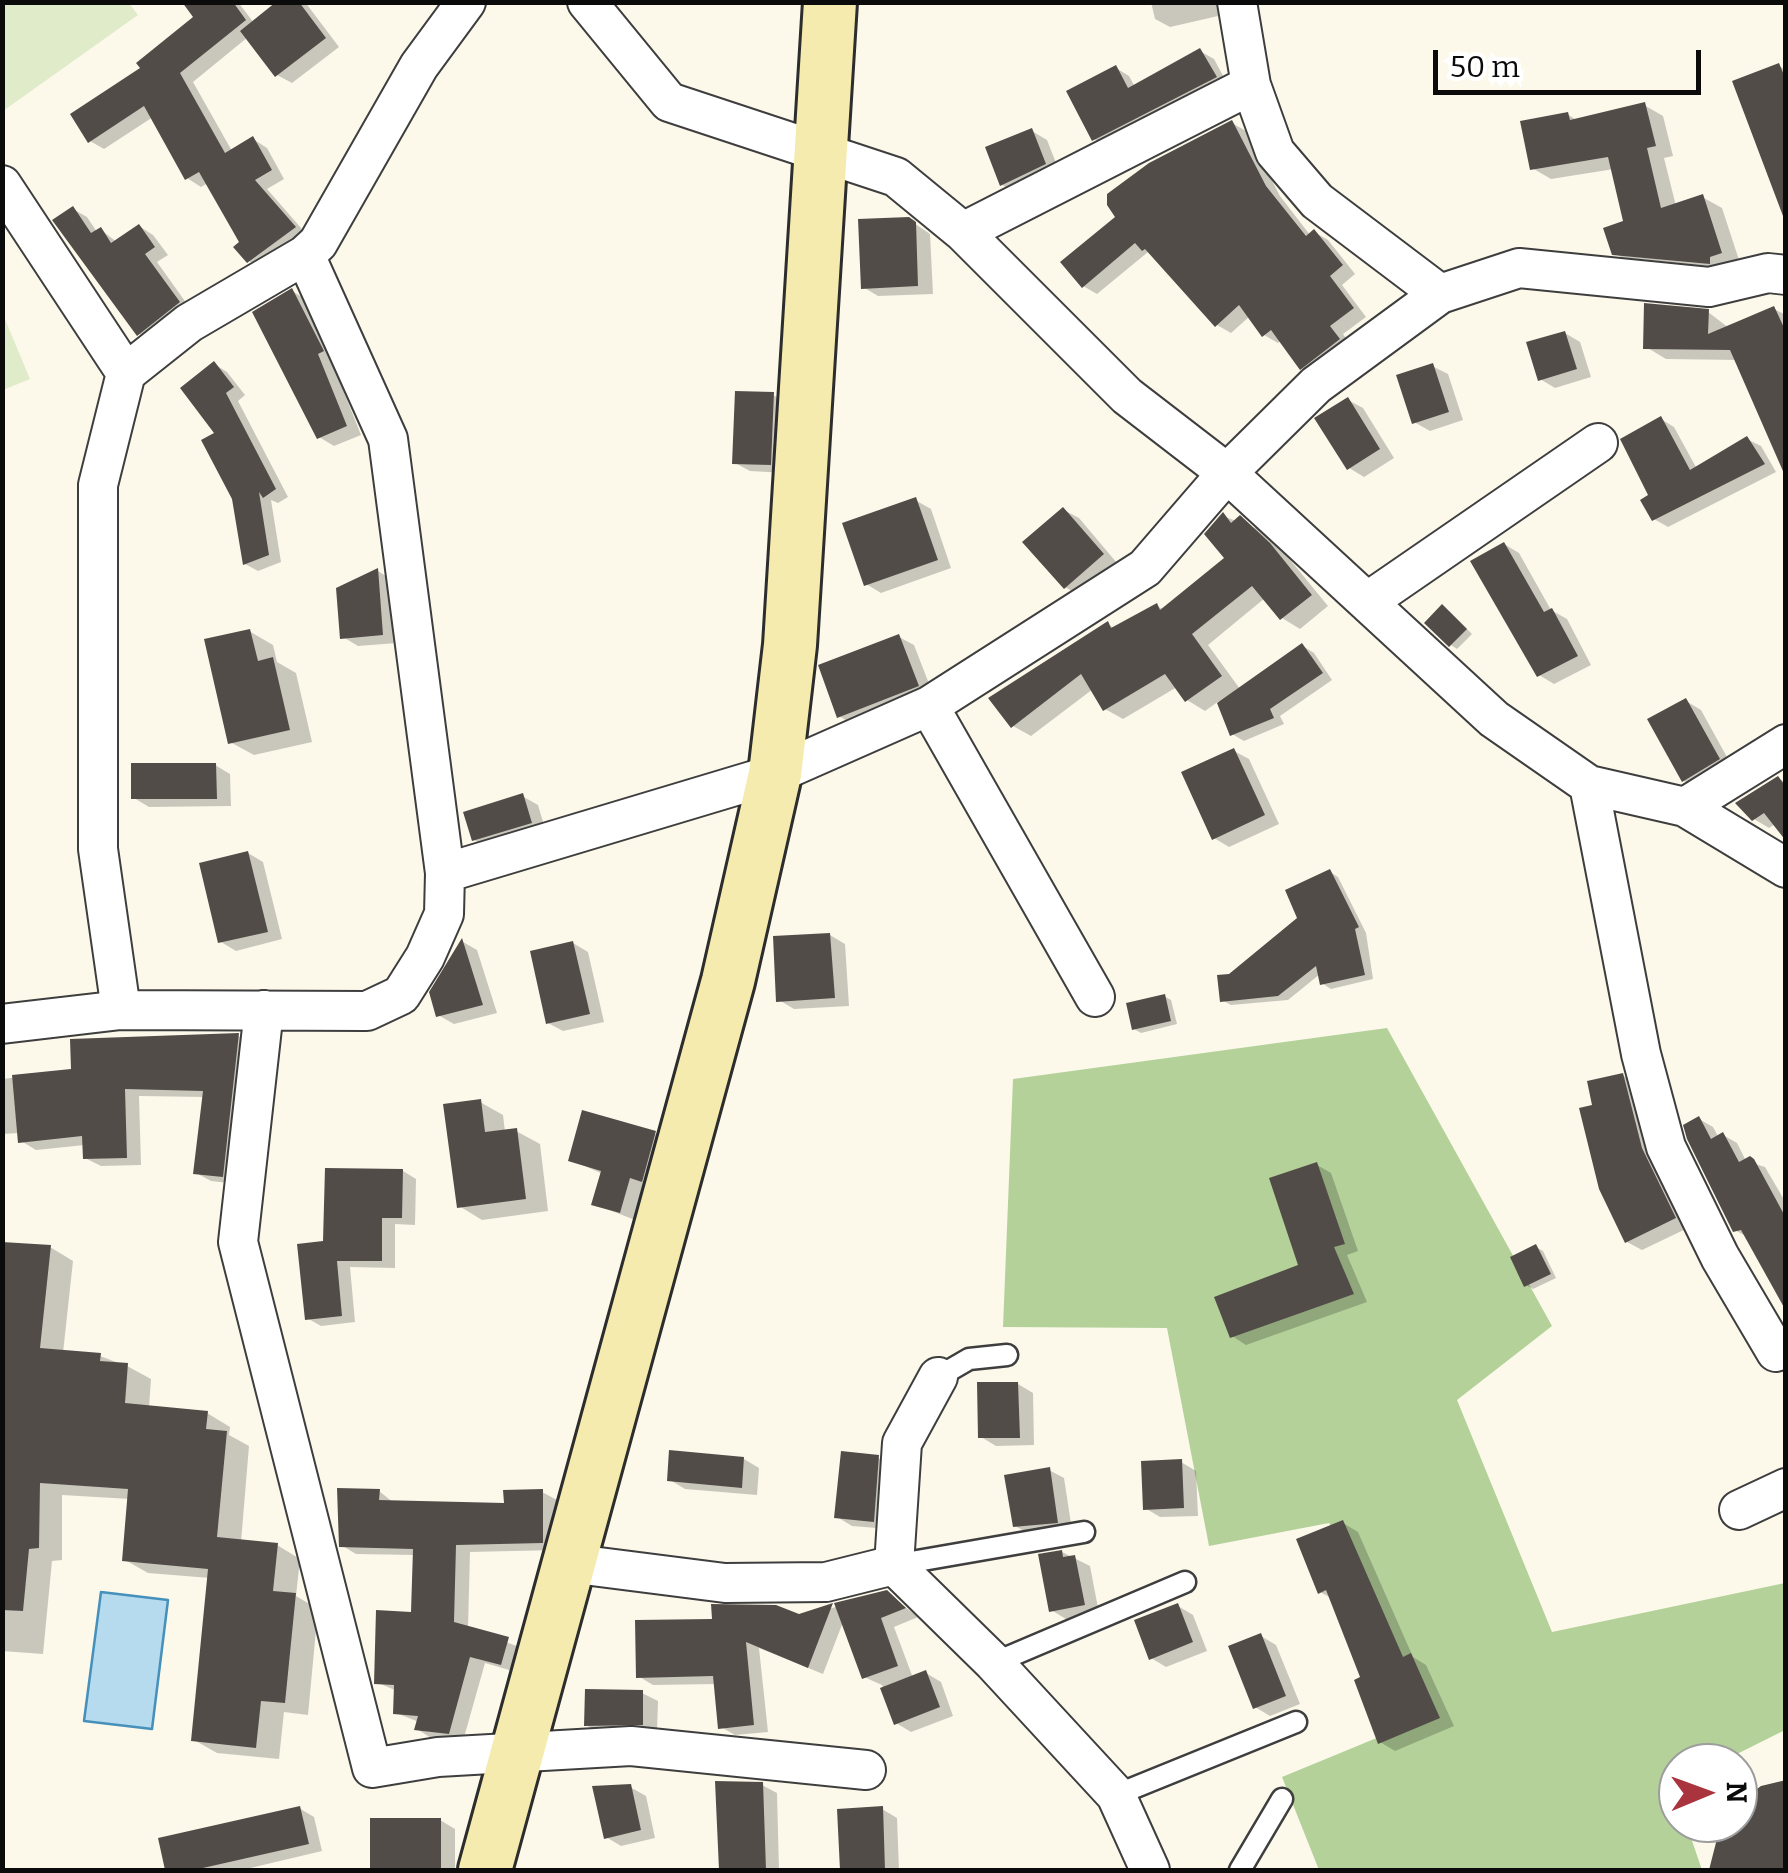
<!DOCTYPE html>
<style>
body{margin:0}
#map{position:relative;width:1788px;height:1873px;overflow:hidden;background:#fcf9eb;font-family:Bitter,serif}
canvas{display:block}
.frame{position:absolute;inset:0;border:5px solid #0b0b0b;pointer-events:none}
.north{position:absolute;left:1658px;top:1743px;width:100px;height:100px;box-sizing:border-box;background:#fff;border:2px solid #9d9d9d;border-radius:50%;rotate:89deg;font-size:28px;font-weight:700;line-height:40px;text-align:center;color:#0b0b0b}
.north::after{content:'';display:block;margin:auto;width:35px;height:45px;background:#a9343d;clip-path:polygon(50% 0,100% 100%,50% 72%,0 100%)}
.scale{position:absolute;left:1433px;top:50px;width:268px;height:45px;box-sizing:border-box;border:5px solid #0b0b0b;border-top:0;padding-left:12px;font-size:30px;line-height:35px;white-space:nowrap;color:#0b0b0b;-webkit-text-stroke:8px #fff;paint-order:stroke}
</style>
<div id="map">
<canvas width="1788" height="1873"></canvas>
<div class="frame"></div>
<div class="north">N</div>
<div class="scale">50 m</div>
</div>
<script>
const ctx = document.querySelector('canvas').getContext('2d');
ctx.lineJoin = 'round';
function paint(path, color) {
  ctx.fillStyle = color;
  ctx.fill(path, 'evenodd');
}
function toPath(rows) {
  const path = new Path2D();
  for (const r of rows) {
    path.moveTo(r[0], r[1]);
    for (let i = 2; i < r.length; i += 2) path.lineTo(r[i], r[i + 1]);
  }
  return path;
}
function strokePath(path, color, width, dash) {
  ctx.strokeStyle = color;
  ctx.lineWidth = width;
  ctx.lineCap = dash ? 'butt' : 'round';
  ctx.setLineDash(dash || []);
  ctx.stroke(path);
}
paint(toPath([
 [1387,1028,1552,1326,1457,1400,1552,1632,1785,1583,1785,1730,1719,1763,1678,1763,1678,1783,1674,1786,1678,1823,1686,1823,1702,1870,1319,1870,1282,1777,1430,1716,1329,1523,1209,1546,1167,1328,1003,1327,1013,1079]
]), '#b4d19a');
paint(toPath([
 [3,2,129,3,138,15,3,111],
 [2,312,30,379,3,390,2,390]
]), '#e0ebca');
const water = toPath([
 [101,1592,168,1600,152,1729,84,1721,101,1592]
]);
paint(water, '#b6daee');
strokePath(water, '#4690bc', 2.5);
paint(toPath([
 [195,2,238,2,254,23,280,2,305,2,339,47,292,83,277,75,248,37,193,82,232,151,253,139,267,148,284,179,267,189,308,236,263,269,249,261,208,183,201,187,187,178,153,117,104,149,90,141,144,68,197,18],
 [1151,2,1224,2,1227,14,1170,27,1155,19],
 [1200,51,1214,59,1228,85,1107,147,1094,139,1116,68,1129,76,1135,87],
 [1779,66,1786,70,1783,178],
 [1644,105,1663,116,1673,156,1664,158,1676,206,1702,197,1722,208,1740,263,1727,274,1634,264,1614,253,1626,223,1614,169,1551,179,1532,168,1567,114,1578,121],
 [1232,123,1246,131,1280,196,1310,235,1314,232,1328,240,1355,274,1342,285,1366,317,1343,334,1353,348,1315,376,1301,368,1282,340,1278,343,1264,335,1250,316,1231,333,1217,325,1148,252,1097,294,1083,286],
 [1032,131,1047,140,1060,173,1017,193,1002,185],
 [73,209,87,217,97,232,101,230,117,242,139,226,153,235,168,255,157,262,192,311,153,342,139,334],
 [908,219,930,234,933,294,878,296,863,287],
 [292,291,307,300,337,360,332,362,361,435,334,446,319,437],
 [1774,309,1786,315,1786,452,1737,360,1666,359,1646,347,1708,312,1729,328],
 [1565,333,1580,342,1591,377,1555,388,1540,379],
 [214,364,227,372,245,395,238,401,288,497,278,503,271,500,281,562,258,571,245,564],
 [1432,366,1448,374,1463,420,1430,431,1414,422],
 [773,395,788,404,786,473,750,471,735,463],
 [1348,400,1363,408,1394,458,1364,477,1349,468],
 [1661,419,1674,427,1697,469,1747,439,1761,446,1776,472,1668,527,1654,519,1651,496],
 [915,500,931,509,951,568,881,593,866,584],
 [1064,510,1079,518,1117,563,1080,596,1065,587],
 [1223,516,1258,529,1287,556,1328,606,1300,629,1282,618,1265,598,1208,645,1240,689,1303,646,1314,653,1332,680,1280,716,1284,724,1244,741,1232,734,1219,701,1205,711,1187,700,1177,687,1123,719,1105,709,1093,689,1031,736,1013,726,1108,624,1115,629,1157,606,1164,610,1227,558],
 [1504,544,1519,553,1551,610,1567,619,1591,665,1554,684,1539,675],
 [378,571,392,580,397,643,358,646,343,637],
 [1449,611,1472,634,1457,649,1451,645],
 [249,631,273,645,277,662,296,673,312,742,254,755,230,742],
 [899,637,914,645,933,694,854,725,839,716],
 [1686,701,1701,710,1733,768,1699,789,1684,781],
 [1234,751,1249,759,1279,824,1229,847,1214,838],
 [215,765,230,774,231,806,149,807,134,798],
 [1778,778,1786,783,1786,817,1769,828,1754,819],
 [522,796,538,805,546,832,490,848,474,840],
 [248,853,263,862,282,939,236,951,221,942],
 [1330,872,1338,877,1366,933,1373,979,1331,989,1323,984,1320,974,1288,1000,1231,1005,1222,1000,1230,976,1300,919],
 [830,935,845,944,849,1006,794,1009,779,1000],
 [463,942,477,950,497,1013,454,1024,438,1015,432,992],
 [573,943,588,952,604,1022,563,1031,548,1023],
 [1164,996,1171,1000,1177,1024,1141,1033,1134,1029],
 [238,1036,253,1044,237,1184,211,1181,196,1173,205,1097,139,1096,141,1165,101,1166,85,1158,85,1145,36,1150,21,1141,20,1133,2,1134,2,1079,74,1071],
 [1622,1075,1637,1084,1690,1227,1642,1250,1627,1242,1595,1106],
 [480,1102,503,1115,505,1132,516,1131,540,1144,548,1211,482,1220,459,1206],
 [1699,1119,1713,1127,1719,1138,1723,1135,1737,1143,1746,1161,1765,1167,1786,1203,1786,1297,1749,1238,1735,1230],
 [655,1134,670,1142,645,1185,635,1220,594,1204,603,1174,571,1160],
 [1317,1165,1331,1173,1358,1251,1347,1255,1367,1302,1246,1345,1232,1336,1301,1266],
 [403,1171,416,1179,415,1225,395,1224,395,1268,350,1267,355,1322,321,1326,307,1318,326,1244],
 [2,1244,50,1247,73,1261,63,1353,100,1356,127,1366,151,1379,149,1408,207,1413,230,1427,229,1435,249,1446,241,1542,277,1545,300,1559,296,1596,318,1609,308,1715,284,1712,279,1759,217,1753,194,1740,210,1578,148,1573,125,1560,130,1499,62,1495,62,1560,52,1561,43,1654,2,1651],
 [1536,1247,1543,1251,1556,1278,1533,1289,1526,1285],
 [1018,1384,1033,1393,1034,1445,996,1446,981,1437],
 [878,1458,893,1466,889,1529,852,1526,837,1517],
 [744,1459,759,1468,757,1495,685,1489,670,1480],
 [1181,1462,1196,1471,1198,1516,1160,1517,1145,1508],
 [1049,1470,1064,1478,1072,1530,1030,1534,1015,1526],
 [379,1491,394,1503,506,1506,542,1492,557,1500,557,1550,470,1552,468,1628,522,1648,516,1672,485,1663,463,1741,431,1738,417,1729,419,1722,396,1713,397,1691,376,1682,413,1615,415,1555,356,1554,341,1545],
 [1343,1523,1358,1532,1413,1657,1426,1665,1454,1726,1395,1751,1380,1742,1363,1679,1333,1599,1320,1592],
 [1062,1552,1090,1566,1099,1613,1066,1619,1051,1610],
 [887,1593,918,1617,894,1627,913,1678,926,1673,941,1682,953,1716,911,1732,896,1723,882,1685,864,1677,843,1622,823,1674,759,1648,768,1732,735,1735,721,1727,716,1684,653,1685,638,1676,799,1617],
 [1178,1606,1193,1615,1207,1651,1166,1667,1151,1658],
 [1261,1636,1276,1645,1300,1704,1270,1716,1255,1707],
 [642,1693,658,1701,657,1732,601,1733,586,1725],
 [718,1784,762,1785,777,1793,779,1870,721,1870],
 [630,1787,646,1796,655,1838,621,1846,606,1837],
 [299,1808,314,1817,322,1851,242,1870,167,1870,161,1840],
 [882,1809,897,1818,899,1870,842,1870,839,1811],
 [440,1820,455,1829,455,1870,373,1870,372,1821]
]), '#0003');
paint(toPath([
 [182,2,233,2,246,20,180,73,225,153,253,136,272,170,255,180,296,227,247,263,233,247,239,242,199,172,185,180,144,106,88,143,70,114,140,68,136,63,193,17],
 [276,2,299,2,326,38,275,77,240,31],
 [1200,48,1217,77,1092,141,1066,91,1116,65,1128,88],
 [1779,63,1786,80,1783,216,1732,81],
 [1645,102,1656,146,1647,148,1661,208,1703,194,1722,253,1710,257,1710,264,1612,255,1603,228,1623,221,1608,157,1530,170,1520,121,1568,112,1570,120],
 [1232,120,1266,186,1306,236,1314,229,1343,265,1330,276,1354,308,1330,326,1340,339,1300,370,1271,330,1262,337,1239,305,1215,327,1145,249,1142,251,1135,243,1082,288,1060,262,1115,217,1107,205,1107,194,1149,163],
 [1032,128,1046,164,1000,186,985,147],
 [73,206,91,233,101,227,111,243,139,224,155,247,145,254,180,302,137,336,52,220],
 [909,217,916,222,918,286,861,289,858,219],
 [292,288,324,351,318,354,347,426,317,439,252,312],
 [1644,303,1709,309,1708,334,1774,306,1786,332,1786,478,1730,350,1643,349],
 [1565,331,1577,369,1538,381,1526,342],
 [214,361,234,387,226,393,276,489,263,498,259,492,269,555,243,565,232,499,201,440,214,433,180,388],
 [1433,363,1449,412,1412,424,1396,375],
 [735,391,774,392,771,465,732,464],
 [1348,397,1380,449,1347,470,1314,418],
 [1661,416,1690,470,1747,436,1765,464,1652,521,1640,500,1648,495,1620,439],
 [916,497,938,560,864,586,842,523],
 [1063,507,1104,554,1064,589,1022,542],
 [1223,512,1231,523,1240,515,1270,543,1312,595,1280,620,1252,586,1192,634,1222,676,1185,702,1165,674,1103,711,1081,674,1011,728,988,698,1108,621,1111,628,1157,603,1160,610,1224,558,1204,534],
 [1504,542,1544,612,1552,608,1578,656,1537,677,1470,561],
 [378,568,383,635,340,639,336,588],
 [1442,604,1467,629,1449,647,1424,623],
 [250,629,258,661,273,657,290,730,228,744,204,639],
 [899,634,919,686,837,718,818,665],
 [1302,643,1323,673,1270,709,1274,718,1230,736,1217,703],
 [1686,698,1720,759,1682,782,1647,719],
 [1234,748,1265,815,1212,840,1181,772],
 [131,763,216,763,217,799,131,799],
 [1778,776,1786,787,1786,841,1764,813,1752,821,1735,803],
 [523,793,532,823,472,841,463,812],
 [248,851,268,932,218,943,199,863],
 [1330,869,1359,927,1355,929,1365,975,1320,985,1316,966,1278,996,1220,1002,1217,975,1229,974,1297,918,1285,890],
 [830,933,835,998,776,1002,773,936],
 [462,938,483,1005,436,1017,429,992],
 [573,941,590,1014,546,1024,530,951],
 [1165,994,1171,1021,1132,1030,1126,1003],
 [239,1033,223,1177,193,1174,203,1091,125,1089,127,1158,83,1159,82,1136,18,1143,12,1075,71,1069,70,1039],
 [1623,1073,1642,1148,1676,1218,1625,1243,1599,1189,1579,1108,1592,1105,1587,1081],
 [481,1099,485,1132,517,1128,526,1199,457,1208,443,1104],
 [582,1110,656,1131,642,1182,630,1178,620,1213,591,1205,601,1171,568,1161],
 [1699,1116,1711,1139,1723,1132,1739,1162,1750,1156,1754,1159,1786,1218,1786,1311,1741,1230,1733,1232,1687,1139,1683,1125],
 [1317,1162,1345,1244,1334,1247,1354,1294,1230,1338,1214,1297,1298,1265,1269,1178],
 [325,1168,403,1169,402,1218,382,1218,382,1261,337,1261,342,1316,305,1320,297,1244,323,1241],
 [2,1242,51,1245,40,1348,101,1353,100,1361,128,1363,125,1403,208,1411,206,1429,227,1431,217,1537,278,1543,273,1591,296,1593,285,1703,261,1701,256,1748,191,1741,208,1569,122,1561,128,1489,40,1483,39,1548,29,1549,23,1611,2,1610],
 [1536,1244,1551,1274,1524,1287,1510,1257],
 [977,1382,1018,1382,1020,1438,978,1438],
 [669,1450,744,1457,742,1488,667,1481],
 [841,1451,879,1455,874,1522,834,1518],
 [1182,1459,1184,1508,1143,1510,1141,1461],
 [1050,1467,1058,1523,1013,1527,1004,1475],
 [337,1488,380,1489,379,1500,504,1503,503,1490,543,1489,543,1543,456,1545,454,1622,509,1637,501,1665,470,1657,449,1734,414,1730,418,1716,393,1714,394,1685,374,1684,376,1610,411,1612,413,1549,339,1547],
 [1343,1520,1403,1657,1411,1653,1440,1718,1378,1744,1354,1680,1360,1677,1326,1590,1318,1594,1296,1539],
 [1062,1550,1063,1557,1075,1555,1085,1605,1049,1612,1038,1554],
 [887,1590,906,1608,881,1618,898,1666,862,1679,834,1603],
 [833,1603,808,1668,746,1642,754,1725,718,1729,713,1676,636,1678,635,1620,712,1619,711,1604,776,1605,799,1614],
 [1178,1603,1193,1642,1149,1660,1134,1620],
 [1261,1633,1286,1696,1253,1709,1228,1646],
 [926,1670,940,1707,894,1725,880,1688],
 [585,1689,643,1690,643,1725,584,1726],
 [1786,1780,1786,1870,1709,1870,1721,1823,1738,1823,1738,1803,1761,1786],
 [715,1781,763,1782,766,1870,719,1870],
 [631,1784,641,1830,604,1839,592,1786],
 [300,1806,309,1844,194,1870,165,1870,158,1838],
 [883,1806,885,1870,840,1870,837,1809],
 [370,1818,441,1818,441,1869,370,1870]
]), '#524c49');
const lane = toPath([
 [938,1377,969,1359,1007,1355],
 [894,1565,1084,1532],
 [994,1663,1185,1582],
 [1116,1795,1296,1722],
 [1240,1870,1282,1799]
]);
const street = toPath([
 [587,2,669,102,896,177,963,232,1127,396,1227,473,1494,719,1589,785,1685,807,1786,868],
 [1237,2,1251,85,1275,152,1317,201,1440,294],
 [2,185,126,373],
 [963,232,1251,85],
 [1367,602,1598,443],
 [929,706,1095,997],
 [1589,785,1641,1054,1666,1147,1720,1257,1776,1352],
 [1685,807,1786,744],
 [445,873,775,774,929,706,1145,568,1227,473,1316,385,1440,294,1519,268,1709,287,1768,273,1786,275],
 [121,1010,367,1011,401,995,425,957,444,914,445,873,388,439,305,255],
 [264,1010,238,1242,372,1768,438,1757,631,1746,866,1770],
 [2,1024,121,1010,98,849,98,485,126,373,189,323,305,255,318,243,419,66,466,2],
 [938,1377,902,1443,894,1565,994,1663,1116,1795,1150,1870],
 [1739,1510,1786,1488],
 [568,1563,725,1583,826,1582,894,1565]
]);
const secondary = toPath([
 [485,1870,728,981,775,774,790,645,830,2]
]);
strokePath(lane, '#3e3e3e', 25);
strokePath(street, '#3e3e3e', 42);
strokePath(secondary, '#2d2d2d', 58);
strokePath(lane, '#fff', 20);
strokePath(street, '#fff', 38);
strokePath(secondary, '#f5ebae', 52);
</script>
